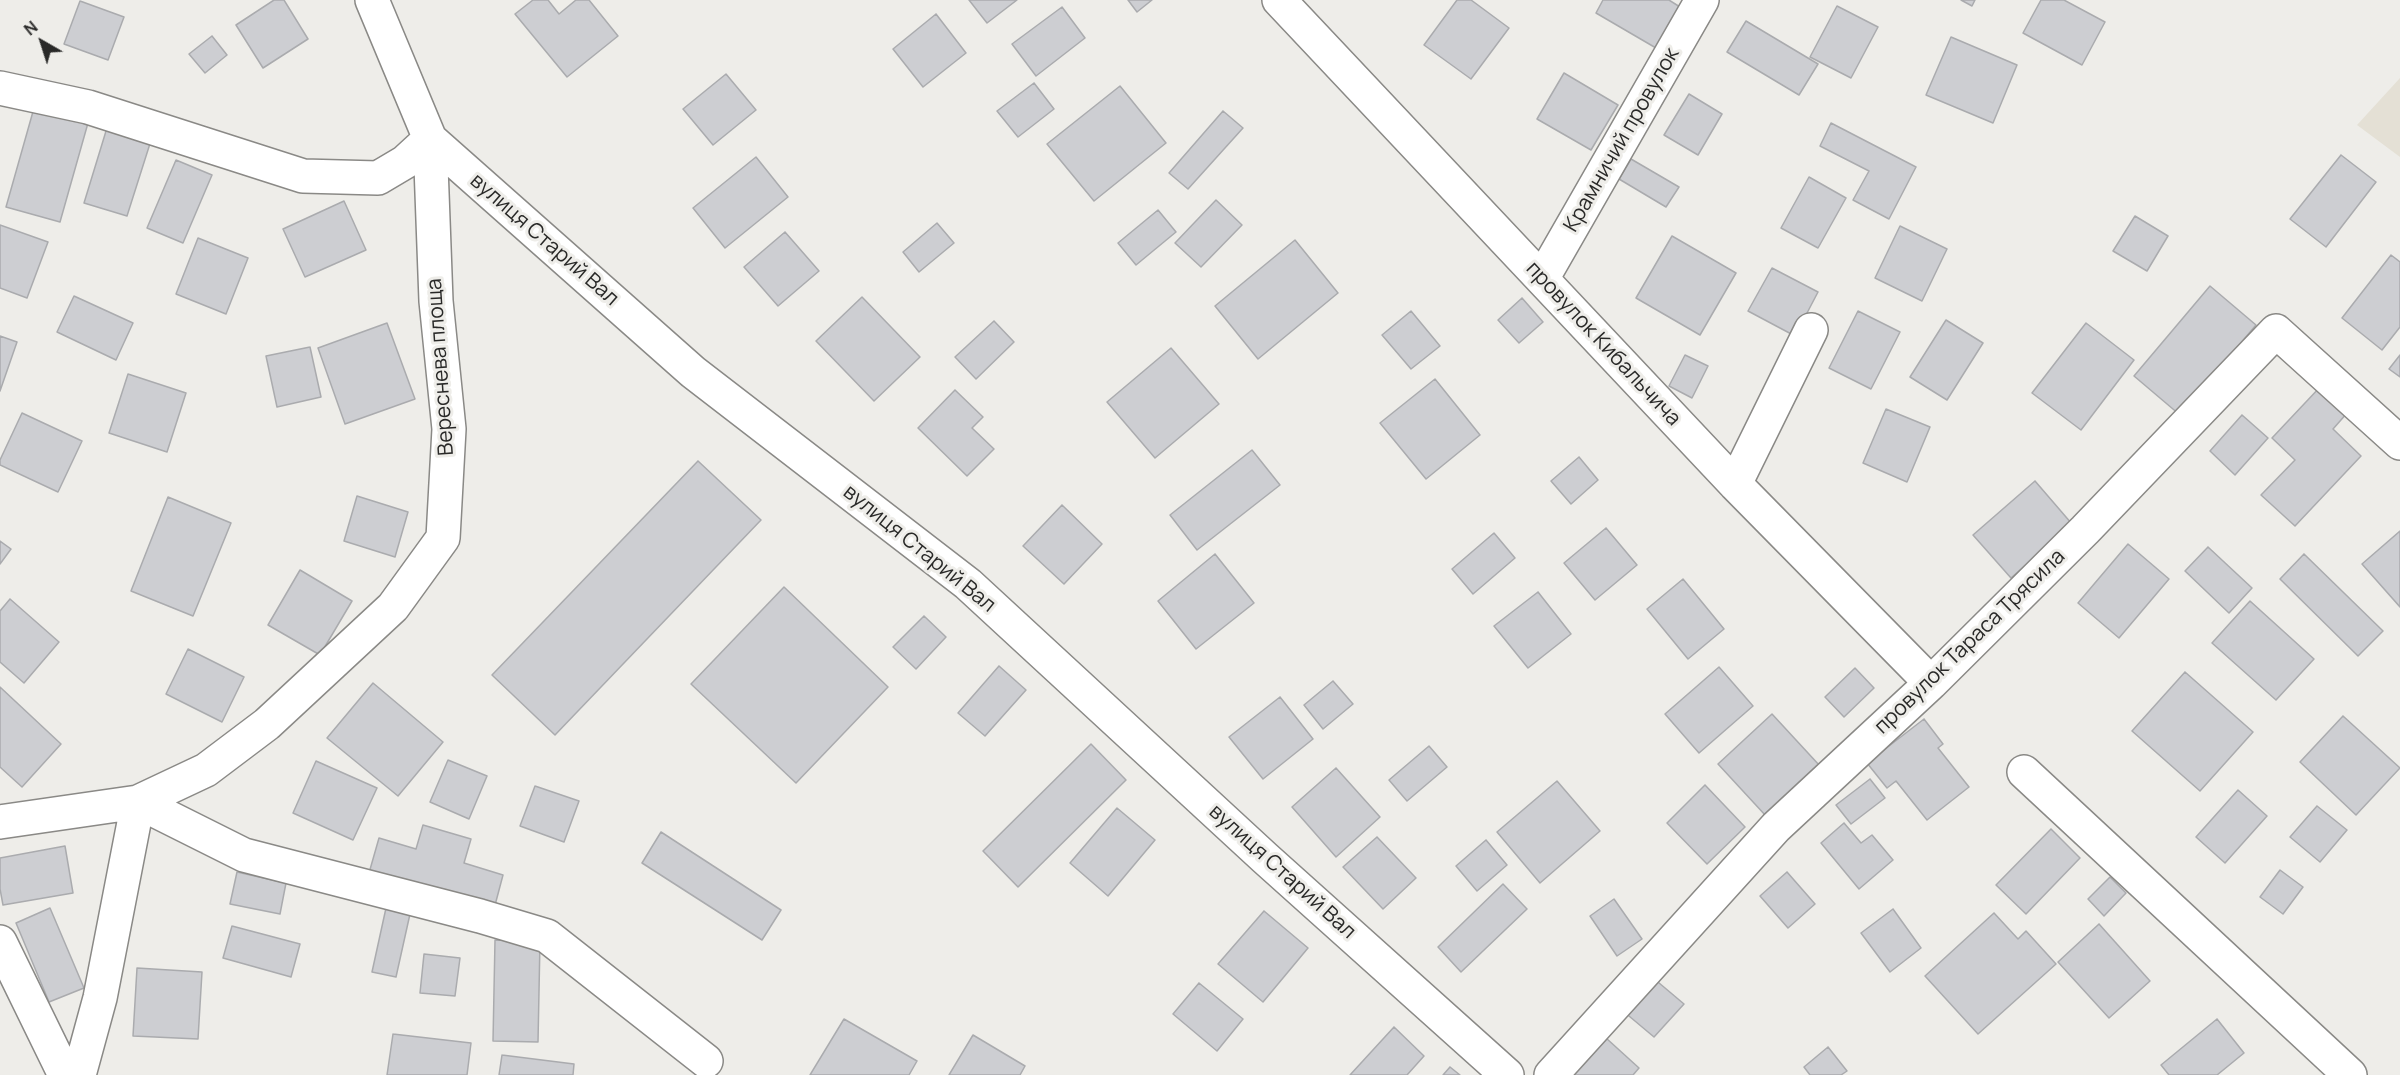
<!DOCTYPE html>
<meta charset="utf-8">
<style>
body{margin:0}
#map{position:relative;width:2400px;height:1075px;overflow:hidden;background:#eeede9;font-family:Manrope,sans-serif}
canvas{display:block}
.north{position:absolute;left:12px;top:12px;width:60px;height:60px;-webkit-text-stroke:4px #eeede9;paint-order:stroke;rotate:321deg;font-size:16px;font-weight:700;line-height:24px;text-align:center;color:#292928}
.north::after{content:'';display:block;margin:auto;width:21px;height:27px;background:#292928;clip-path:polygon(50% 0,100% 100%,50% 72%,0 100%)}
</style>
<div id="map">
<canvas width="2400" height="1075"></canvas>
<div class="north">N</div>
</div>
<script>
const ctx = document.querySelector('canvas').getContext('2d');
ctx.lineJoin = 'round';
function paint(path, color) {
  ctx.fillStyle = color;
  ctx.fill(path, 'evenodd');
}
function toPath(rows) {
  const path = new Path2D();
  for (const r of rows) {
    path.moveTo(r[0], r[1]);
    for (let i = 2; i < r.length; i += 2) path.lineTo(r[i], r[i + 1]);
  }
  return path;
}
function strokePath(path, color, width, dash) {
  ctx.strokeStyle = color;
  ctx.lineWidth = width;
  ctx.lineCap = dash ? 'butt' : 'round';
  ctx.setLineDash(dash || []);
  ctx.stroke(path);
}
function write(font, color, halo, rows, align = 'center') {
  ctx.font = font + ' Manrope,sans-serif';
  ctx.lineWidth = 6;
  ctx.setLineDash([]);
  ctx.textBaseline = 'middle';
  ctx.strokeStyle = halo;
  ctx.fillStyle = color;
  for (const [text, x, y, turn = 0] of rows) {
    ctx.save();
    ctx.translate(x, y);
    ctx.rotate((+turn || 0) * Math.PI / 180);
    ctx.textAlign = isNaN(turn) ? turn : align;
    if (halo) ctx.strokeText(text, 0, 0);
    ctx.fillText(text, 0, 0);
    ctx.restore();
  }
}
paint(toPath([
 [2400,78,2400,157,2357,125]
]), '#e4e0d5');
const building = toPath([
 [274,0,284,0,308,39,263,68,236,25,274,0],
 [533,0,548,0,559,14,576,0,589,0,618,36,567,77,515,14,533,0],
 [969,0,1017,0,987,23,969,0],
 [1128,0,1152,0,1137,12,1128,0],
 [1457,0,1471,0,1509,28,1471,79,1424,45,1457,0],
 [1603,0,1669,0,1680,7,1656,48,1596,13,1603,0],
 [1961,0,1975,0,1972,6,1961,0],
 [2041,0,2064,0,2105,22,2082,65,2023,33,2041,0],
 [80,1,124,17,108,60,64,44,80,1],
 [1837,6,1878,27,1851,78,1810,57,1837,6],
 [1062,7,1085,38,1036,76,1012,44,1062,7],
 [936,14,966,53,923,87,893,49,936,14],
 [1746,21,1818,64,1799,95,1727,52,1746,21],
 [212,36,227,55,205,73,189,54,212,36],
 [1951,37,2017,65,1993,123,1926,95,1951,37],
 [1564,73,1618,105,1591,150,1537,119,1564,73],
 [726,74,756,110,713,145,683,109,726,74],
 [1034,83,1054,109,1018,137,997,111,1034,83],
 [1120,86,1166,143,1094,201,1047,144,1120,86],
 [1689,94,1722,114,1698,155,1664,135,1689,94],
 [34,108,88,123,60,222,6,207,34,108],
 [1223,111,1243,128,1188,189,1169,173,1223,111],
 [110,118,154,131,127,216,84,203,110,118],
 [1831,123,1916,167,1889,219,1853,200,1869,171,1820,146,1831,123],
 [2341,155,2376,182,2326,247,2290,219,2341,155],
 [756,157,788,197,725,248,693,208,756,157],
 [1631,159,1679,187,1666,207,1619,179,1631,159],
 [176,160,212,175,183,243,147,228,176,160],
 [1809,177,1846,198,1818,248,1781,228,1809,177],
 [1216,200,1242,225,1201,267,1175,243,1216,200],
 [344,201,366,250,305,277,283,229,344,201],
 [1158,210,1176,232,1136,265,1118,243,1158,210],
 [2135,216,2168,236,2147,271,2113,251,2135,216],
 [937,223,954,243,919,272,903,252,937,223],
 [0,225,48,242,27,298,0,288,0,225],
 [1900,226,1947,249,1922,301,1875,278,1900,226],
 [785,232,819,271,778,306,744,267,785,232],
 [1672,236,1736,273,1700,335,1636,298,1672,236],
 [198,238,248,258,226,314,176,294,198,238],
 [1295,240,1338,293,1258,359,1215,306,1295,240],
 [2391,255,2400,262,2400,327,2382,350,2342,318,2391,255],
 [1772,268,1818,292,1795,336,1748,311,1772,268],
 [2210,286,2256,325,2180,415,2134,376,2210,286],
 [74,296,133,323,116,360,57,332,74,296],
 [862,297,920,357,874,401,816,341,862,297],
 [1522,298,1543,322,1519,343,1498,320,1522,298],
 [1411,311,1440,346,1411,369,1382,335,1411,311],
 [1858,311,1900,332,1871,389,1829,368,1858,311],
 [1946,320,1983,343,1947,400,1910,377,1946,320],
 [994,321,1014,342,976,379,955,357,994,321],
 [387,323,415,399,345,424,318,348,387,323],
 [2086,323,2134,360,2081,430,2032,393,2086,323],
 [0,336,17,342,0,391,0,336],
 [310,347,321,397,277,407,266,356,310,347],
 [1171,348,1219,404,1155,458,1107,402,1171,348],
 [1685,355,1708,366,1692,398,1669,386,1685,355],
 [2400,355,2400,377,2389,369,2400,355],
 [128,374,186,393,167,452,109,433,128,374],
 [1435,379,1480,435,1426,479,1380,423,1435,379],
 [2321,386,2348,412,2333,429,2361,456,2295,526,2261,495,2295,460,2272,438,2321,386],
 [955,390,983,417,972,428,994,449,967,476,918,428,955,390],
 [1886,409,1930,427,1907,482,1863,463,1886,409],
 [22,413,82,441,58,492,0,465,0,460,22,413],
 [2242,415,2268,438,2235,475,2210,451,2242,415],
 [1252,450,1280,485,1197,550,1170,515,1252,450],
 [1579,457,1598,480,1571,504,1551,481,1579,457],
 [698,461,761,520,555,735,492,675,698,461],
 [2035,481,2072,524,2011,578,1973,535,2035,481],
 [357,496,408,512,395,557,344,541,357,496],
 [168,497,231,523,193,616,131,591,168,497],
 [1062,505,1102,544,1064,584,1023,546,1062,505],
 [1606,528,1637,565,1595,600,1564,563,1606,528],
 [2400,531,2400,607,2362,564,2400,531],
 [1494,533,1515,558,1473,594,1452,569,1494,533],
 [0,541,11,549,0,564,0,541],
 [2128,544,2169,579,2119,638,2078,603,2128,544],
 [2208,547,2252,588,2229,613,2185,571,2208,547],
 [1215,554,1254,603,1196,649,1158,601,1215,554],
 [2304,554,2383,631,2358,656,2280,579,2304,554],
 [300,570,352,601,320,655,268,625,300,570],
 [1683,579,1724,629,1688,659,1647,609,1683,579],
 [784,587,888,687,796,783,691,684,784,587],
 [1538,592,1571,634,1528,668,1494,626,1538,592],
 [10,599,59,642,24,683,0,662,0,611,10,599],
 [2250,601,2314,659,2276,700,2212,643,2250,601],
 [924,616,946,637,916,669,893,647,924,616],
 [188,649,244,677,222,722,166,694,188,649],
 [999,666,1026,690,985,736,958,713,999,666],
 [1719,667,1753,706,1699,753,1665,714,1719,667],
 [1855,668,1874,688,1844,717,1825,697,1855,668],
 [2185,672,2253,732,2200,791,2132,731,2185,672],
 [1333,681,1353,704,1323,729,1304,705,1333,681],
 [373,683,443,742,398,796,327,738,373,683],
 [0,687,61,744,22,787,0,767,0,687],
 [1280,697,1313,739,1263,779,1229,737,1280,697],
 [1772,714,1820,766,1766,816,1718,764,1772,714],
 [2343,716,2400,768,2356,815,2300,762,2343,716],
 [1924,719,1943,744,1938,748,1969,787,1927,820,1896,781,1887,788,1867,763,1924,719],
 [1091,744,1126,780,1018,887,983,851,1091,744],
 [1429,746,1447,767,1407,801,1389,780,1429,746],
 [448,760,487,776,469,819,430,802,448,760],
 [316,761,377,788,353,840,293,813,316,761],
 [1336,768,1380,817,1336,857,1292,807,1336,768],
 [1870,779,1885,798,1851,824,1836,805,1870,779],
 [1557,781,1600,831,1540,883,1497,832,1557,781],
 [1705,785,1745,827,1707,864,1667,823,1705,785],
 [535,786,579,801,564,842,520,826,535,786],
 [2238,790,2267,816,2225,863,2196,837,2238,790],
 [2317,806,2347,830,2320,862,2290,837,2317,806],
 [1117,808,1155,840,1108,896,1070,863,1117,808],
 [1844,823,1861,843,1872,835,1893,860,1859,889,1821,843,1844,823],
 [423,825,471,839,464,863,503,875,494,909,369,873,379,838,416,849,423,825],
 [2051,829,2080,858,2026,914,1996,885,2051,829],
 [661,832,781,910,762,940,642,863,661,832],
 [1377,837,1416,878,1383,909,1343,867,1377,837],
 [1486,840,1507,865,1477,891,1456,866,1486,840],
 [65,846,73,893,3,905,0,889,0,858,65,846],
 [2280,870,2303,887,2283,914,2260,897,2280,870],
 [237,872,286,883,280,914,230,904,237,872],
 [1787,872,1815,904,1788,928,1760,896,1787,872],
 [2110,877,2126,893,2104,916,2088,899,2110,877],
 [1503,884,1527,909,1461,972,1438,947,1503,884],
 [1614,899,1642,939,1617,956,1590,916,1614,899],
 [50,908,84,988,49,1002,16,923,50,908],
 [386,908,410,914,396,977,372,972,386,908],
 [1893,909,1921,948,1890,972,1861,933,1893,909],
 [1264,911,1308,948,1263,1002,1218,964,1264,911],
 [1994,913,2018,939,2026,931,2056,964,1978,1034,1925,976,1994,913],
 [2099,924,2150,981,2109,1018,2058,962,2099,924],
 [232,926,300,944,291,977,223,958,232,926],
 [495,940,540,941,538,1042,493,1041,495,940],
 [424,954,460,958,455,996,420,993,424,954],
 [137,968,202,972,198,1039,133,1036,137,968],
 [1652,977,1684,1004,1654,1037,1623,1011,1652,977],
 [1199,983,1243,1019,1217,1051,1173,1014,1199,983],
 [844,1019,917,1061,909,1075,810,1075,844,1019],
 [2217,1019,2244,1053,2217,1075,2169,1075,2161,1065,2217,1019],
 [1394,1027,1424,1056,1407,1075,1350,1075,1394,1027],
 [393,1034,471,1043,467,1075,387,1075,393,1034],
 [973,1035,1025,1066,1020,1075,949,1075,973,1035],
 [1606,1038,1639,1068,1633,1075,1572,1075,1606,1038],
 [1828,1047,1847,1071,1841,1075,1810,1075,1804,1067,1828,1047],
 [502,1055,574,1064,573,1075,499,1075,502,1055],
 [1450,1067,1460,1075,1443,1075,1450,1067]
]);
paint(building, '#cdced2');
strokePath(building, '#aaabae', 1.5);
const minor = toPath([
 [372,0,430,139,693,372,968,584,1265,858,1507,1075],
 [1279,0,1735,484,1931,683],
 [0,88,88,107,303,176,378,178,405,162,430,139],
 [1542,279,1702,0],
 [1735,484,1811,330],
 [2024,772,2350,1075],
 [0,822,138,802,206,770,267,724,393,607,443,538,449,429,436,301,430,139],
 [0,942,65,1075],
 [79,1075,100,998,138,802,244,855,480,916,547,936,706,1061],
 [1551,1075,1776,827,1931,683,2085,530,2276,331,2400,443]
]);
strokePath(minor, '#8a8986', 36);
strokePath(minor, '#fff', 33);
write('21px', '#292928', '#eeede9', [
 ["Крамничий провулок",1622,140,-60],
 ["вулиця Старий Вал",544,240,41],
 ["провулок Кибальчича",1603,344,47],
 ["Вереснева площа",441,367,-94],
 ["вулиця Старий Вал",919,549,39],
 ["провулок Тараса Трясила",1970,642,-44],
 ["вулиця Старий Вал",1282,872,42]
]);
</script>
